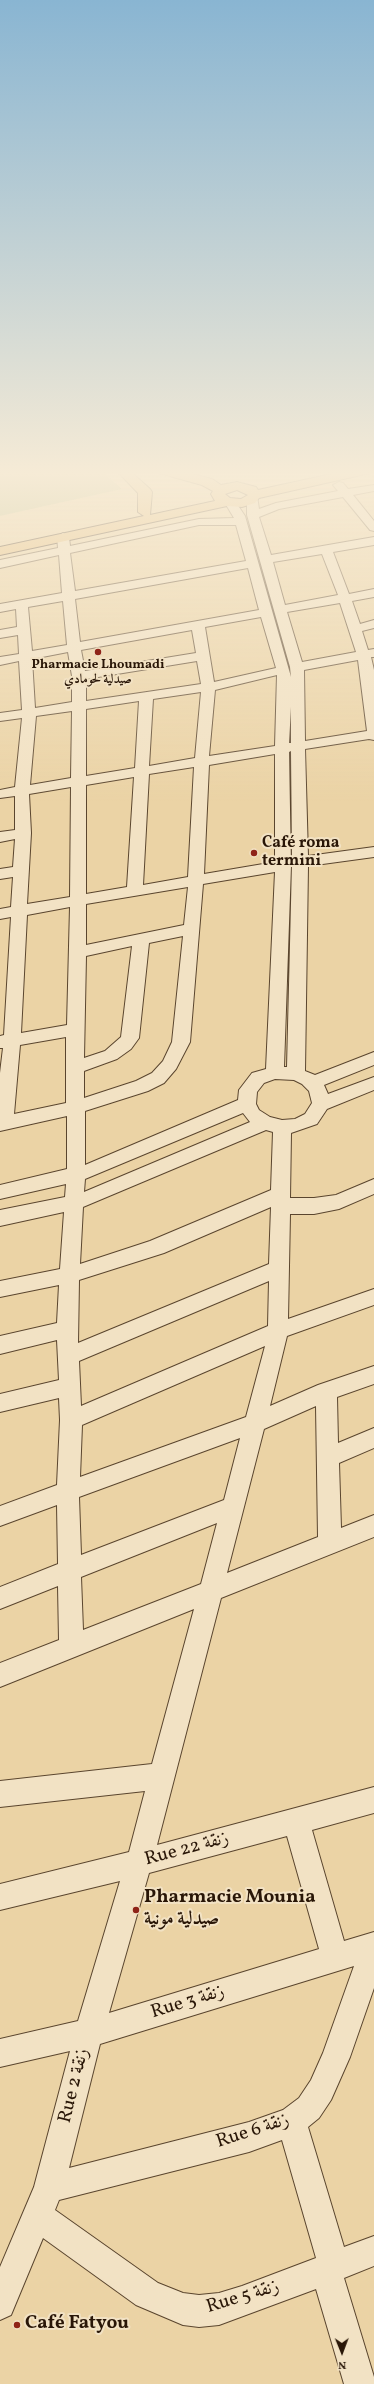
<!DOCTYPE html>
<meta charset="utf-8">
<style>
body{margin:0}
#map{position:relative;width:374px;height:2384px;overflow:hidden;background:#ebd3a5;font-family:Vollkorn,serif}
canvas{display:block}
.north{position:absolute;left:322px;top:2332px;width:40px;height:40px;-webkit-text-stroke:3px #f2e2c4;paint-order:stroke;rotate:179deg;font-size:11px;font-weight:700;line-height:16px;text-align:center;color:#291607}
.north::after{content:'';display:block;margin:auto;width:14px;height:18px;background:#291607;clip-path:polygon(50% 0,100% 100%,50% 72%,0 100%)}
</style>
<div id="map">
<canvas width="374" height="2384"></canvas>
<div class="north">N</div>
</div>
<script>
const ctx = document.querySelector('canvas').getContext('2d');
ctx.lineJoin = 'round';
function paint(path, color) {
  ctx.fillStyle = color;
  ctx.fill(path, 'evenodd');
}
function toPath(rows) {
  const path = new Path2D();
  for (const r of rows) {
    path.moveTo(r[0], r[1]);
    for (let i = 2; i < r.length; i += 2) path.lineTo(r[i], r[i + 1]);
  }
  return path;
}
function strokePath(path, color, width, dash) {
  ctx.strokeStyle = color;
  ctx.lineWidth = width;
  ctx.lineCap = dash ? 'butt' : 'round';
  ctx.setLineDash(dash || []);
  ctx.stroke(path);
}
function write(font, color, halo, rows, align = 'center') {
  ctx.font = font + ' Vollkorn,Amiri,serif';
  ctx.lineWidth = 4;
  ctx.setLineDash([]);
  ctx.textBaseline = 'middle';
  ctx.strokeStyle = halo;
  ctx.fillStyle = color;
  for (const [text, x, y, turn = 0] of rows) {
    ctx.save();
    ctx.translate(x, y);
    ctx.rotate((+turn || 0) * Math.PI / 180);
    ctx.textAlign = isNaN(turn) ? turn : align;
    if (halo) ctx.strokeText(text, 0, 0);
    ctx.fillText(text, 0, 0);
    ctx.restore();
  }
}
paint(toPath([
 [0,470,100,470,122,489,0,516]
]), '#b2be8a');
const minor = toPath([
 [339,482,343,483,348,489,374,485,374,491,353,495,374,521,374,531,370,530,343,497,279,509,259,517,271,555,374,537,374,545,333,552,349,594,374,589,374,597,352,601,360,624,374,620,374,628,362,631,368,650,374,649,374,657,371,657,374,670,374,740,369,739,305,749,308,856,374,847,374,857,308,866,305,1071,315,1075,374,1052,374,1065,324,1085,328,1094,374,1077,374,1090,327,1109,317,1124,291,1133,290,1198,314,1198,336,1195,374,1179,374,1194,339,1209,314,1214,290,1214,288,1319,374,1289,374,1305,287,1336,270,1406,318,1385,374,1366,374,1384,337,1397,338,1443,374,1428,374,1448,339,1463,341,1528,374,1515,374,1537,221,1598,157,1845,374,1787,374,1813,312,1830,344,1941,374,1932,374,1988,350,2057,331,2100,319,2118,308,2127,344,2247,374,2236,374,2266,344,2278,374,2377,374,2384,344,2384,316,2289,219,2325,199,2327,183,2325,136,2305,43,2238,11,2315,0,2320,0,2267,34,2187,70,2051,0,2067,0,2039,78,2021,120,1881,0,1910,0,1884,129,1852,145,1791,0,1807,0,1781,152,1764,194,1609,0,1687,0,1663,59,1640,58,1586,0,1609,0,1587,58,1564,57,1505,0,1526,0,1506,57,1485,60,1420,59,1398,0,1412,0,1394,59,1380,57,1340,0,1354,0,1336,57,1323,59,1285,0,1297,0,1281,60,1269,64,1212,0,1226,0,1210,65,1197,66,1184,0,1199,0,1185,67,1169,67,1116,0,1131,0,1073,3,1048,0,1048,0,1036,4,1035,11,917,0,919,0,909,11,907,13,877,0,879,0,869,13,867,15,839,0,842,0,832,15,830,15,796,0,798,0,790,15,787,22,718,0,721,0,713,22,710,19,661,0,665,0,657,19,654,18,635,0,638,0,630,17,627,16,609,0,612,0,604,62,593,59,555,0,568,0,560,58,548,57,537,63,533,69,537,70,546,199,519,234,518,225,503,231,500,235,501,245,516,291,677,290,667,247,515,247,498,249,496,257,496,259,509,276,503,338,491,333,485,339,482],
 [199,525,236,525,246,561,75,591,70,553,199,525],
 [322,554,338,595,285,605,273,562,322,554],
 [248,568,259,610,80,642,75,599,248,568],
 [63,601,67,645,32,651,28,607,63,601],
 [340,603,356,652,302,662,287,612,340,603],
 [261,617,276,668,214,682,205,627,261,617],
 [192,630,196,653,85,671,81,650,192,630],
 [68,652,72,676,72,702,35,708,32,659,68,652],
 [358,660,367,731,305,741,304,670,358,660],
 [197,661,201,684,86,701,86,679,197,661],
 [277,675,275,746,209,756,215,690,277,675],
 [201,692,195,758,149,766,153,699,201,692],
 [139,701,135,768,86,776,86,709,139,701],
 [291,707,291,743,289,743,291,707],
 [72,711,71,778,30,785,36,716,72,711],
 [291,751,292,862,287,1067,284,1067,291,866,289,752,291,751],
 [275,754,275,862,204,874,209,765,275,754],
 [194,767,188,877,143,885,149,774,194,767],
 [134,777,127,887,86,894,86,785,134,777],
 [71,787,70,897,27,904,31,833,29,794,71,787],
 [275,872,266,1069,252,1073,239,1090,238,1100,85,1165,85,1111,148,1091,164,1083,176,1069,190,1042,203,884,275,872],
 [188,887,184,925,86,945,86,904,188,887],
 [70,907,67,1025,21,1033,27,915,70,907],
 [183,936,172,1042,163,1061,152,1073,136,1081,84,1098,84,1071,117,1059,131,1049,139,1038,149,943,183,936],
 [132,946,121,1037,105,1051,84,1058,86,956,132,946],
 [66,1037,66,1103,14,1114,20,1045,66,1037],
 [275,1079,294,1080,302,1084,309,1091,312,1103,305,1114,295,1119,282,1120,270,1117,259,1110,256,1104,257,1092,264,1083,275,1079],
 [243,1113,250,1122,84,1192,85,1179,243,1113],
 [266,1130,273,1132,271,1190,150,1241,80,1264,83,1207,266,1130],
 [271,1207,269,1264,78,1343,79,1280,164,1253,271,1207],
 [269,1281,268,1326,81,1406,79,1361,269,1281],
 [265,1346,246,1417,80,1477,82,1425,265,1346],
 [316,1406,318,1537,227,1573,264,1429,316,1406],
 [240,1438,224,1500,81,1555,79,1497,240,1438],
 [217,1523,201,1584,83,1630,81,1577,217,1523],
 [287,1836,319,1949,109,2013,149,1873,287,1836],
 [354,1966,323,2053,311,2080,299,2098,283,2110,249,2122,69,2168,100,2044,354,1966],
 [282,2140,316,2258,242,2286,219,2293,199,2295,183,2293,158,2283,55,2210,59,2200,249,2152,282,2140]
]);
const major = toPath([
 [116,470,129,470,150,489,152,492,150,515,215,501,211,494,213,491,202,485,159,473,158,470,177,470,212,479,221,485,237,482,256,487,258,490,350,470,371,470,370,473,259,498,255,503,242,507,227,506,0,555,0,547,144,516,138,512,138,493,116,470],
 [237,490,248,495,241,499,230,498,225,494,237,490]
]);
strokePath(minor, '#5a452e', 2);
strokePath(major, '#291607', 2);
paint(minor, '#f2e2c4');
paint(major, '#e6ba72');
const sky = ctx.createLinearGradient(0, 0, 0, 803);
sky.addColorStop(0, '#89b5d2');
sky.addColorStop(0.59, '#f6ebd6');
sky.addColorStop(1, '#f6ebd600');
ctx.fillStyle = sky;
ctx.fillRect(0, 0, 374, 803);
for (const [x, y, r, color] of [
 [98,652,4,"#8f2418"],
 [254,853,4,"#8f2418"],
 [136,1910,4,"#8f2418"],
 [17,2325,4,"#8f2418"]
]) {
  const dot = new Path2D();
  dot.arc(x, y, r, 0, 2 * Math.PI);
  ctx.fillStyle = color;
  ctx.fill(dot);
  strokePath(dot, '#f2e2c4', 1.5);
}
write('bold 13px', '#291607', '#f2e2c4', [
 ["Pharmacie Lhoumadi",98,666],
 ["صيدلية لحومادي",98,681]
]);
write('bold 16px', '#291607', '#f2e2c4', [
 ["Café roma",262,844],
 ["termini",262,862]
], 'left');
write('19px', '#291607', '#f2e2c4', [
 ["Rue 22 زنقة",187,1850,-15],
 ["Rue 3 زنقة",188,2003,-17],
 ["Rue 2 زنقة",75,2086,-76],
 ["Rue 6 زنقة",253,2132,-18],
 ["Rue 5 زنقة",243,2298,-17]
]);
write('bold 19px', '#291607', '#f2e2c4', [
 ["Pharmacie Mounia",144,1899],
 ["صيدلية مونية",144,1921],
 ["Café Fatyou",25,2325]
], 'left');
</script>
